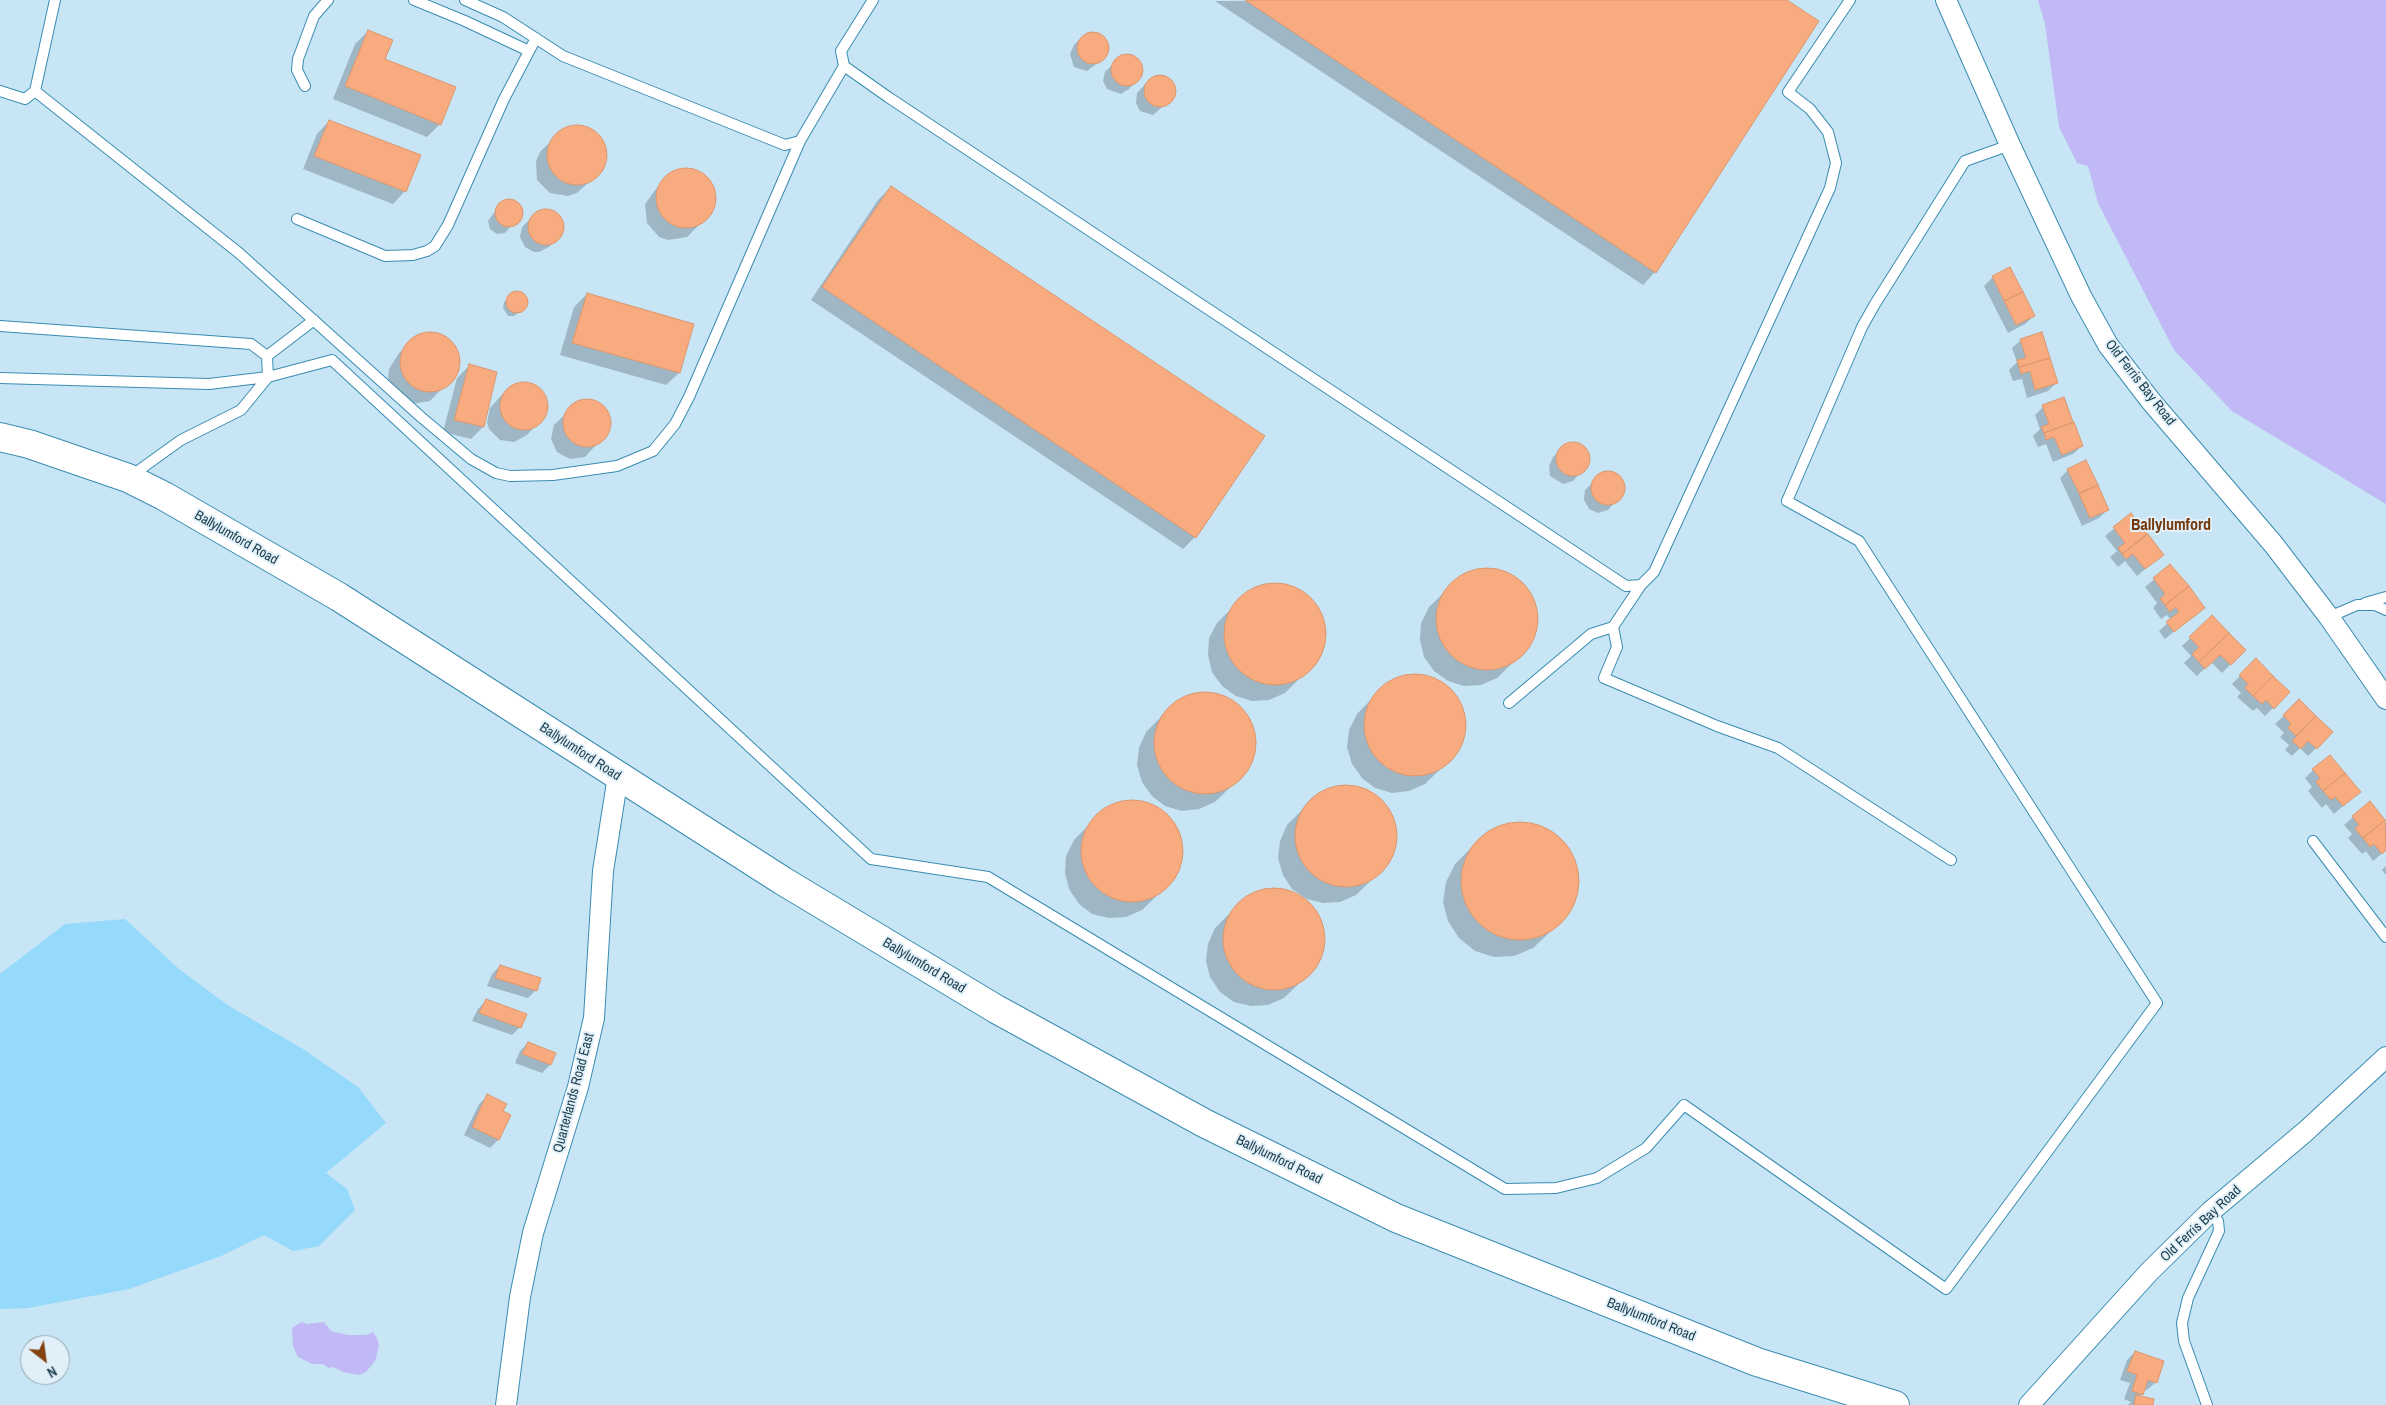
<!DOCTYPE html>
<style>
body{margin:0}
#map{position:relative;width:2386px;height:1405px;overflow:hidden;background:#c7e5f5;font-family:"Archivo Narrow",sans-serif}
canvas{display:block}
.north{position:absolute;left:20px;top:1335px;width:50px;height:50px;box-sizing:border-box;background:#e1f0f8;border:1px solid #92a9b4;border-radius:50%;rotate:150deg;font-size:14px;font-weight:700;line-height:20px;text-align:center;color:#1c3e4e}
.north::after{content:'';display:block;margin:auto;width:18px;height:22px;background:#844112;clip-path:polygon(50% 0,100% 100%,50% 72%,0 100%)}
</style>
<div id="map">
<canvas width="2386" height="1405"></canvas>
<div class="north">N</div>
</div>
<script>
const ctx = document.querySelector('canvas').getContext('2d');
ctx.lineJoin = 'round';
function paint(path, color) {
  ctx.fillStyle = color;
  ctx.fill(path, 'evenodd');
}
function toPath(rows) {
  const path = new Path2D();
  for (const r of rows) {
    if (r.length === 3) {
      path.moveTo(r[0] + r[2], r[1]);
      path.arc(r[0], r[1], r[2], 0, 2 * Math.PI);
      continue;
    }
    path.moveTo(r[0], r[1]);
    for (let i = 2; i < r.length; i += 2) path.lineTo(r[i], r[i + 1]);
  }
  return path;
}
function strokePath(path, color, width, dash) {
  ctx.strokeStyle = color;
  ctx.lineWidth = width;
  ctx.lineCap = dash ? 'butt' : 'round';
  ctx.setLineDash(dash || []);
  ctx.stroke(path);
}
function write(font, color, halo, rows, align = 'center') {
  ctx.font = font + ' "Archivo Narrow",sans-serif';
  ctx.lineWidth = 4;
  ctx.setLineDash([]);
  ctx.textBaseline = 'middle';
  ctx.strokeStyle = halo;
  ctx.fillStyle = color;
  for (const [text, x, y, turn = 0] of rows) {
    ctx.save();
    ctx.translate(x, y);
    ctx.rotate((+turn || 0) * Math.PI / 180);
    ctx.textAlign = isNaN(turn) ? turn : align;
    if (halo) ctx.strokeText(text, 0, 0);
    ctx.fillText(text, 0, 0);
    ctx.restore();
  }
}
paint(toPath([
 [125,919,179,969,229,1006,303,1049,358,1087,386,1123,326,1173,347,1189,355,1210,319,1246,293,1251,264,1235,221,1256,129,1289,28,1308,0,1309,0,974,65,924]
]), '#95d9fb');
paint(toPath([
 [2038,0,2386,0,2386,504,2232,411,2174,350,2098,203,2088,166,2077,163,2059,127,2045,24],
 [302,1322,307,1324,324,1322,331,1331,348,1335,366,1335,373,1332,377,1338,379,1346,375,1361,366,1372,359,1375,343,1372,333,1367,329,1368,323,1364,312,1364,298,1357,293,1346,292,1330,293,1327]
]), '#c1b8f6');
paint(toPath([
 [1785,0,1655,272,1643,285,1215,1],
 [368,31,383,60,440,124,427,137,333,99,355,44],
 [1093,33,1105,39,1108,49,1104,58,1087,71,1074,67,1070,54,1074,45,1083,36],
 [1126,55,1136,58,1141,66,1141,76,1129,89,1121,94,1107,89,1103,81,1105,72,1121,56],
 [1159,77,1168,79,1174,87,1173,98,1153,115,1140,111,1136,103,1137,93,1149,80],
 [329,121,405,191,393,204,303,169,317,134],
 [577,126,595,132,605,148,603,166,598,174,577,193,568,196,550,193,537,180,536,161,540,152,553,139,568,128],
 [677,171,696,171,710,182,714,191,713,210,707,217,687,237,668,240,659,237,647,223,645,204,656,189,669,175],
 [891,187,1195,537,1183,549,811,300,878,200],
 [510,200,520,207,521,214,505,233,497,234,490,229,488,221,502,202],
 [545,210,555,213,559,217,562,228,558,238,549,247,539,252,534,252,525,247,520,237,522,227,535,214],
 [2010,269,2034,316,2025,324,2008,333,1984,286,1993,277],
 [516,293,522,294,526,302,524,308,514,316,508,316,503,308,504,302],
 [587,294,693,324,679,373,666,385,560,355,574,307],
 [421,335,440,335,448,340,458,355,456,374,430,401,412,404,396,395,388,378,389,369,399,353,413,340],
 [2021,340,2056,383,2048,391,2027,398,2022,379,2013,381,2009,370,2017,362,2012,348],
 [470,365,483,427,471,439,443,432,457,378],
 [523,383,538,387,546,400,545,415,527,435,514,442,500,440,489,429,487,422,490,408,508,388],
 [2063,399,2082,446,2073,454,2053,462,2046,444,2038,447,2033,436,2040,429,2035,415,2043,407],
 [586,400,601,404,610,417,608,432,585,457,570,459,557,452,551,439,554,425,579,401],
 [1571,443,1585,449,1588,464,1573,481,1563,484,1550,476,1549,466,1553,457,1562,448],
 [2086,461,2108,509,2099,518,2082,526,2060,478,2068,470],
 [1612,473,1621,479,1623,493,1608,510,1598,513,1589,509,1584,500,1585,490,1602,474],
 [2131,515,2162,555,2137,576,2125,561,2118,567,2110,557,2117,551,2105,536],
 [2170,566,2204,607,2165,639,2159,631,2171,620,2167,615,2161,619,2153,608,2157,603,2145,587],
 [1488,569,1504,572,1518,579,1528,590,1535,604,1537,620,1534,635,1527,649,1497,678,1481,685,1464,686,1448,681,1434,671,1424,657,1420,640,1421,623,1429,607,1459,578,1473,571],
 [1276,584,1292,586,1306,594,1316,605,1323,620,1325,635,1322,651,1314,664,1285,693,1269,700,1252,701,1236,696,1222,686,1212,672,1208,655,1209,638,1217,623,1247,593,1261,586],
 [2212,617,2245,650,2222,673,2211,662,2197,676,2184,663,2191,656,2182,646],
 [2256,660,2289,692,2265,716,2257,708,2253,711,2237,697,2241,693,2232,684],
 [1416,675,1432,678,1445,686,1456,697,1463,711,1465,727,1462,742,1454,756,1425,784,1409,791,1392,793,1375,788,1362,778,1352,764,1347,747,1349,730,1357,714,1386,684,1401,678],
 [1206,693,1221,696,1235,704,1246,715,1253,729,1255,745,1252,760,1244,774,1215,802,1199,809,1182,811,1165,806,1152,796,1142,782,1137,765,1139,748,1146,732,1176,702,1190,695],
 [2299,701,2332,732,2308,756,2300,748,2292,756,2285,750,2289,745,2280,737,2284,733,2275,724],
 [2313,770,2359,792,2334,814,2326,804,2322,808,2308,791,2312,787,2305,778],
 [1347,786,1362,789,1376,797,1387,808,1394,822,1396,838,1393,853,1385,867,1356,895,1340,902,1323,903,1307,899,1292,889,1283,875,1278,858,1280,841,1287,825,1317,795,1331,789],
 [1133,801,1149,804,1162,811,1173,823,1180,837,1182,853,1179,868,1171,882,1142,910,1126,917,1109,918,1092,914,1079,904,1069,889,1065,873,1066,856,1074,840,1103,810,1118,803],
 [2369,803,2386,824,2386,850,2373,861,2366,851,2362,854,2348,838,2352,834,2344,825],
 [1520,822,1539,825,1555,834,1568,847,1576,863,1579,882,1575,900,1566,917,1533,948,1514,956,1494,957,1475,951,1459,938,1448,921,1443,902,1446,882,1455,864,1486,833,1502,825],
 [2386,866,2386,875,2382,870],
 [1275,889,1290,892,1304,900,1315,911,1322,925,1324,941,1320,956,1313,970,1284,998,1268,1005,1251,1006,1234,1002,1220,992,1210,977,1206,961,1208,944,1215,928,1245,898,1259,891],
 [500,966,536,990,528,998,487,986,492,974],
 [486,1001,520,1027,512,1035,472,1021,478,1009],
 [528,1043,555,1054,550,1065,542,1073,515,1063,520,1051],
 [488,1096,502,1111,510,1115,498,1140,490,1148,464,1135,479,1104],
 [2135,1352,2156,1382,2147,1390,2144,1389,2139,1397,2152,1405,2128,1405,2131,1402,2124,1399,2130,1383,2120,1380,2127,1360]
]), '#0003');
const building = toPath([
 [1245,0,1787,0,1819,21,1656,273,1245,0],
 [368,30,393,40,385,59,456,87,441,125,345,86,368,30],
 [1093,48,16],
 [1127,70,16],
 [1160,91,16],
 [329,120,421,155,406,192,314,156,329,120],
 [577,155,30],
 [686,198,30],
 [891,186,1265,436,1196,538,822,287,891,186],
 [509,213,14],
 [546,227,18],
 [2010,267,2023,292,2004,301,1992,276,2010,267],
 [517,302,11],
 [2023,292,2035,316,2016,325,2004,301,2023,292],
 [587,293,694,324,680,373,572,343,587,293],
 [2042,332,2050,358,2019,367,2017,360,2026,358,2020,339,2042,332],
 [430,362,30],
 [2050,358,2058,383,2035,390,2030,371,2021,374,2019,367,2050,358],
 [469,364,497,372,484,427,454,420,469,364],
 [524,406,24],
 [2064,397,2073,422,2044,433,2041,427,2049,424,2042,405,2064,397],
 [587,423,24],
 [2074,422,2083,446,2062,455,2054,437,2046,440,2044,433,2074,422],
 [1573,459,17],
 [2086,460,2098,485,2079,493,2067,469,2086,460],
 [1608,488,17],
 [2098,485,2109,510,2090,518,2079,494,2098,485],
 [2131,513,2147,534,2122,554,2118,548,2125,543,2113,527,2131,513],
 [2148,534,2164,555,2145,569,2133,554,2126,559,2122,554,2148,534],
 [2170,564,2189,586,2165,605,2160,599,2165,594,2153,578,2170,564],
 [1487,619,51],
 [1275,634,51],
 [2189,586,2205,608,2174,632,2166,622,2179,612,2176,607,2170,612,2165,605,2189,586],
 [2212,615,2229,633,2199,662,2192,654,2199,647,2189,637,2212,615],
 [2229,633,2246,650,2231,665,2220,655,2205,669,2199,662,2229,633],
 [2256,658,2273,676,2253,696,2245,688,2248,684,2239,675,2256,658],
 [1415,725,51],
 [2273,676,2290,692,2274,709,2266,700,2262,704,2253,696,2273,676],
 [1205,743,51],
 [2299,699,2316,716,2296,736,2288,728,2291,724,2283,715,2299,699],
 [2316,716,2333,732,2317,749,2308,741,2301,749,2292,741,2316,716],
 [2330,755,2345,773,2323,791,2316,782,2320,778,2312,769,2330,755],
 [2345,773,2361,792,2343,806,2335,797,2331,800,2323,791,2345,773],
 [1346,836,51],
 [1132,851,51],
 [2370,801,2385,820,2363,838,2355,829,2359,825,2352,816,2370,801],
 [2385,820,2386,850,2382,854,2374,844,2370,847,2363,838,2385,820],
 [1520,881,59],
 [1274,939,51],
 [500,965,541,978,537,991,495,978,500,965],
 [486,999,527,1014,521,1028,479,1013,486,999],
 [528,1042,556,1053,551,1065,522,1054,528,1042],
 [487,1094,507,1104,503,1111,511,1115,499,1140,472,1127,487,1094],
 [2135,1351,2164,1361,2157,1383,2148,1380,2143,1395,2132,1391,2137,1375,2127,1371,2135,1351],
 [2136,1395,2154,1399,2153,1405,2134,1405,2136,1395]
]);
paint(building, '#f8ab7f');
strokePath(building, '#da9770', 1);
const lane = toPath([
 [414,0,465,21,529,51],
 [465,0,503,17,563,56,785,145,800,141,844,66],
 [873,0,841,51,844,66,888,97,1626,586,1641,585,1654,572,1830,188,1836,163,1828,132,1810,109,1788,92,1850,0],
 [305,86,297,70,298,59,314,16,328,0],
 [0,91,25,99,35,91,55,0],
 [35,91,239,253,421,417,471,459,496,473,510,476,553,475,617,466,653,451,675,424,689,397,800,141],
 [297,219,385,256,413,255,427,251,435,246,448,225,504,99,536,38],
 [0,326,251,344,267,356,268,377,241,410,181,440,131,476],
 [267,356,314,320],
 [0,378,209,384,268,377,332,360,871,859,988,877,1505,1189,1556,1188,1597,1178,1646,1148,1684,1105,1946,1289,2157,1003,1859,541,1787,501,1862,327,1875,304,1965,161,2010,145],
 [2365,603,2386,597],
 [2329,617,2357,605,2375,605,2386,610],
 [1613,627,1617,647,1604,678,1717,726,1778,748,1951,860],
 [1509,703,1591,634,1613,627,1641,585],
 [2313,841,2386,937],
 [2207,1405,2184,1341,2182,1323,2188,1298,2219,1231,2218,1221,2210,1212]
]);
const street = toPath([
 [1946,0,2010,145,2081,296,2108,345,2150,400,2274,545,2329,617,2386,699],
 [506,1405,520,1297,533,1233,578,1087,594,1018,603,871,618,776],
 [2029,1405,2149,1272,2210,1212,2306,1131,2386,1057]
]);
const secondary = toPath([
 [0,437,29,444,128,478,164,496,339,597,783,881,996,1009,1204,1123,1396,1218,1757,1362,1895,1405]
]);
strokePath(lane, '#3a8cb1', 12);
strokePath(street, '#3a8cb1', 22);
strokePath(secondary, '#3a8cb1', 30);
strokePath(lane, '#fff', 10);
strokePath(street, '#fff', 20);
strokePath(secondary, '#fff', 28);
write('14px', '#1c3e4e', '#e1f0f8', [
 ["Old Ferris Bay Road",2140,383,52],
 ["Ballylumford Road",236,538,30],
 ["Ballylumford Road",580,752,33],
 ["Ballylumford Road",924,966,31],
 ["Quarterlands Road East",574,1093,-75],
 ["Ballylumford Road",1279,1160,26],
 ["Old Ferris Bay Road",2201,1224,-43],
 ["Ballylumford Road",1651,1320,22]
]);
write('bold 16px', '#75380c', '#e1f0f8', [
 ["Ballylumford",2171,526]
]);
</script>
